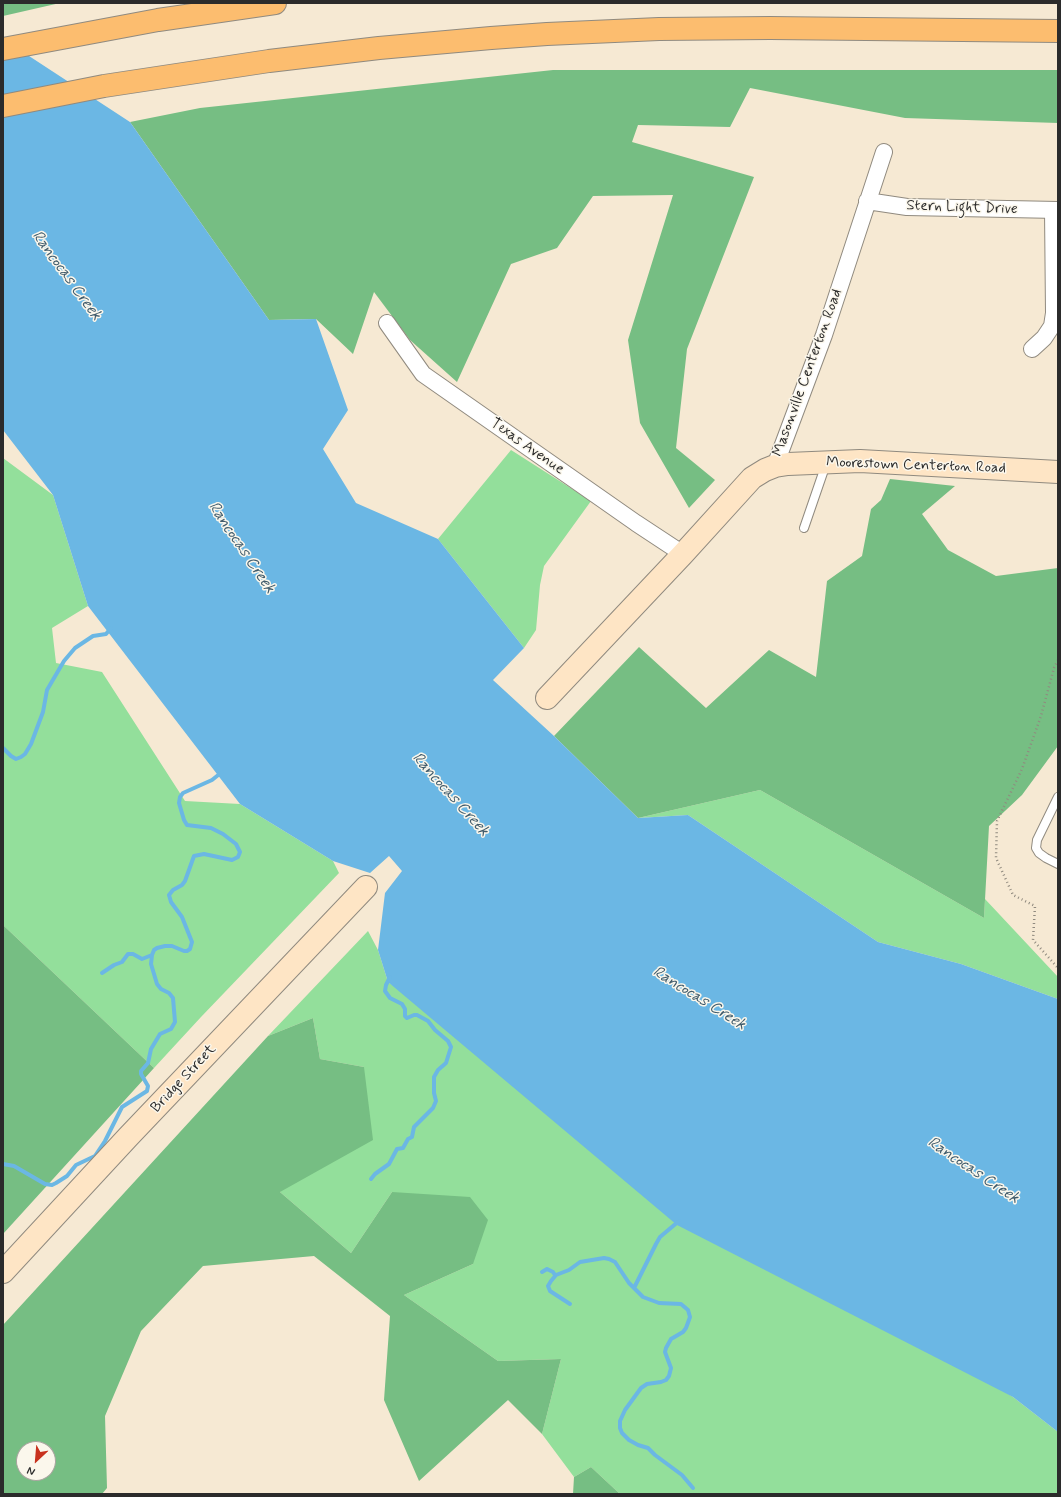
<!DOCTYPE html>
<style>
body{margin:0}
#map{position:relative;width:1061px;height:1497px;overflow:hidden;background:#f6e9d3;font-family:Mynerve,sans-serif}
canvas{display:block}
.frame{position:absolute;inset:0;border:4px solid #2b2b2b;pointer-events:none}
.north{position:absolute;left:16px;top:1441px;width:40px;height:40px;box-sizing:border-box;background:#fbf7ec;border:1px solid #a8a59f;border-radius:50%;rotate:206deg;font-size:11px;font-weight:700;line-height:16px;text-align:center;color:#2b2b2b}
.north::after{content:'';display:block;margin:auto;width:14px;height:18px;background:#c8321e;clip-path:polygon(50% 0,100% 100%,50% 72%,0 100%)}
</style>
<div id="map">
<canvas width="1061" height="1497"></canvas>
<div class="frame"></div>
<div class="north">N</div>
</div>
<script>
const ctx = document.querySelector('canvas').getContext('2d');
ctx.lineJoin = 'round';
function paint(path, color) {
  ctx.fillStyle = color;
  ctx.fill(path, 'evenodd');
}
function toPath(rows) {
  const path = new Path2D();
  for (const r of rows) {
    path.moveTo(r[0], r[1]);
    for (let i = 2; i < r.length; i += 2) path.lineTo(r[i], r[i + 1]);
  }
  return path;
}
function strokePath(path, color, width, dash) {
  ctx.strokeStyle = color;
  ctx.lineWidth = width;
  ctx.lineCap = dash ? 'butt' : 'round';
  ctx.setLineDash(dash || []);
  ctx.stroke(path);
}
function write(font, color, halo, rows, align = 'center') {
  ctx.font = font + ' Mynerve,sans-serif';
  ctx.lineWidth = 3;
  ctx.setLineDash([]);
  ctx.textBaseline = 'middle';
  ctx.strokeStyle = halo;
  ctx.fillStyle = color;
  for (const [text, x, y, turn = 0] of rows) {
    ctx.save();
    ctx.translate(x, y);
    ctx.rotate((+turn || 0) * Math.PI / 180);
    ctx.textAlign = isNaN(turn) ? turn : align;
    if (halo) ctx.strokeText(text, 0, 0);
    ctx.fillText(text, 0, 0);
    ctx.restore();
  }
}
paint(toPath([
 [511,450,591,501,544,566,540,585,536,630,524,648,438,539],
 [3,458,53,495,88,606,52,628,56,663,102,672,185,801,240,804,333,861,339,873,201,1017,154,1068,3,925],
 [760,790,984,918,985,899,1058,977,1058,999,961,964,878,942,688,815,638,818],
 [368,931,378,950,388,982,1013,1397,1058,1432,1058,1494,620,1494,591,1467,574,1477,542,1434,561,1359,498,1361,404,1295,473,1264,392,1192,351,1253,280,1192,364,1067,320,1059,313,1018,268,1036]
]), '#93df9b');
paint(toPath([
 [3,3,60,3,3,16],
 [553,70,1058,70,1058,123,905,118,750,88,730,127,638,125,632,142,754,177,687,349,676,448,715,480,689,508,640,423,628,340,673,195,593,196,557,248,511,264,457,382,410,340,374,292,353,354,316,319,269,320,130,122,200,108],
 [890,479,955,486,922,514,948,550,996,576,1058,568,1058,746,1022,795,989,826,984,918,760,790,638,818,554,736,639,647,706,708,769,650,816,677,827,581,862,556,871,509,881,500],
 [3,925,154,1068,3,1234],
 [313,1018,320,1059,364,1067,373,1140,280,1192,351,1253,392,1192,470,1197,488,1220,473,1264,404,1295,498,1361,561,1359,542,1434,508,1400,419,1481,384,1400,390,1316,314,1256,203,1266,141,1331,105,1416,107,1488,102,1494,3,1494,3,1325,268,1036],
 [24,1449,48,1449,48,1473,24,1473],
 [591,1467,620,1494,573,1494,574,1477]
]), '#76be83');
paint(toPath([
 [3,39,130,122,269,320,316,319,348,410,323,449,356,503,438,539,524,648,493,680,554,736,638,818,688,815,878,942,961,964,1058,999,1058,1432,1013,1397,677,1225,388,982,378,950,385,893,402,871,389,856,370,873,333,861,240,804,88,606,53,495,3,430]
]), '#6bb7e4');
strokePath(toPath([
 [3,748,11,756,16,759,21,757,25,754,31,744,43,712,47,690,64,661,75,648,93,636,106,634,111,628],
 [102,973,114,965,122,962,128,954,133,954,142,959,152,955],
 [3,1164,14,1166,45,1184,52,1185,56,1183,67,1176,76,1165,95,1156,105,1141,122,1107,147,1091,148,1086,141,1074,141,1071,148,1063,151,1049,160,1034,171,1029,175,1022,173,998,169,993,161,989,157,984,151,964,152,955,154,950,157,948,165,946,172,946,184,951,187,951,190,949,192,942,182,917,171,902,169,895,173,890,182,885,185,881,194,856,204,854,232,860,238,857,240,852,236,844,223,834,211,828,187,825,184,820,179,803,180,797,183,793,212,780,222,772],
 [371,1179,375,1174,389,1164,397,1149,403,1148,408,1139,412,1137,414,1127,433,1108,436,1101,434,1093,434,1077,438,1070,446,1063,451,1047,448,1041,435,1030,428,1021,417,1015,414,1015,407,1018,405,1016,405,1009,402,1004,390,998,385,991,386,985,390,977],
 [542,1272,547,1269,553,1272,555,1275],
 [634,1288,656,1244,660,1237,679,1221],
 [570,1304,550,1291,548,1286,551,1281,556,1275,569,1270,580,1262,604,1258,609,1259,615,1262,629,1283,643,1297,659,1303,681,1304,688,1310,690,1317,686,1328,683,1332,671,1339,666,1348,665,1352,671,1368,669,1376,666,1380,661,1382,647,1384,641,1388,625,1410,620,1421,620,1428,622,1433,629,1440,638,1445,648,1448,655,1455,682,1475,693,1488]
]), '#6bb7e4', 4);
const lane = toPath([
 [804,528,826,464],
 [1058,797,1037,840,1036,848,1039,853,1046,858,1058,864]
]);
const street = toPath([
 [867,201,907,207,1058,210],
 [387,323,423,374,636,523,683,554],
 [1032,349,1044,338,1052,326,1054,313,1053,210],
 [775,466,824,335,884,152]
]);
const secondary = toPath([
 [547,698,683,554,752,478,765,470,775,466,788,464,860,461,1058,472],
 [3,1272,128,1137,366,887]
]);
const highway = toPath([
 [3,49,158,20,275,3],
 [3,106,104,86,269,61,379,48,491,38,547,34,659,29,770,28,1058,31]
]);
strokePath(lane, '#908a7f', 10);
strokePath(street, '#908a7f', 18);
strokePath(secondary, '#908a7f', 24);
strokePath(highway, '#908a7f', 24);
strokePath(toPath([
 [1058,660,1054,668,1041,716,1022,769,997,821,996,858,1013,895,1035,906,1033,940,1058,968]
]), '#908a7f', 2.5, [1, 3]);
strokePath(lane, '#fff', 8);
strokePath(street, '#fff', 16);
strokePath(secondary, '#fee5c5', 22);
strokePath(highway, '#fcbd6f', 22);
write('15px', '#2b2b2b', '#fbf7ec', [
 ["Stern Light Drive",962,208,2],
 ["Masonville Centerton Road",808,373,-70],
 ["Texas Avenue",527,447,35],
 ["Moorestown Centerton Road",916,466,2],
 ["Bridge Street",184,1079,-47]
]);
write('italic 16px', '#415c6c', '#fbf7ec', [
 ["Rancocas Creek",66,276,54],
 ["Rancocas Creek",241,548,56],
 ["Rancocas Creek",450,795,48],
 ["Rancocas Creek",699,999,32],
 ["Rancocas Creek",973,1171,34]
]);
</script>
